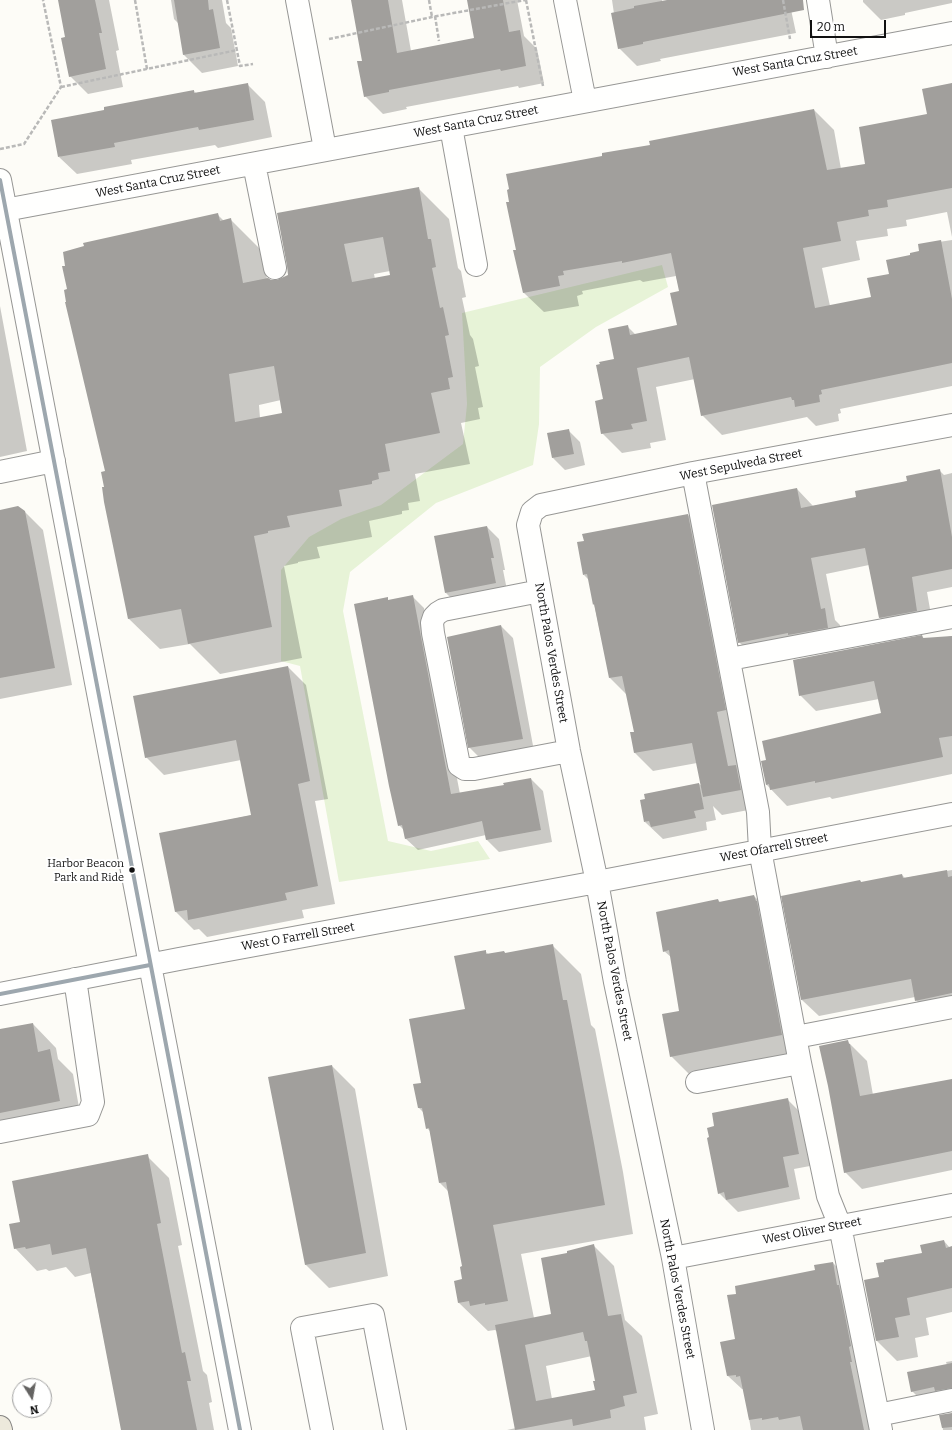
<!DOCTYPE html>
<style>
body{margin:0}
#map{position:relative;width:952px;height:1430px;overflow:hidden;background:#fdfcf7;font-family:Bitter,serif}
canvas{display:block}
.north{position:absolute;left:12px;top:1378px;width:40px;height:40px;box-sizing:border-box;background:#fff;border:1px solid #a0a0a0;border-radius:50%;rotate:169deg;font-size:11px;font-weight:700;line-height:16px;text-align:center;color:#111}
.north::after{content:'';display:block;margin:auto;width:14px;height:18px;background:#646362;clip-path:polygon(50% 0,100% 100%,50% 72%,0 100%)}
.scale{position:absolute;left:810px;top:20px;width:76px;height:18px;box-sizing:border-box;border:2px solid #111;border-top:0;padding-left:5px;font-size:12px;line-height:14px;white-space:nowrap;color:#111;-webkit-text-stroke:3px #fff;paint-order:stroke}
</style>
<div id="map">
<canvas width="952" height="1430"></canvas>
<div class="north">N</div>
<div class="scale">20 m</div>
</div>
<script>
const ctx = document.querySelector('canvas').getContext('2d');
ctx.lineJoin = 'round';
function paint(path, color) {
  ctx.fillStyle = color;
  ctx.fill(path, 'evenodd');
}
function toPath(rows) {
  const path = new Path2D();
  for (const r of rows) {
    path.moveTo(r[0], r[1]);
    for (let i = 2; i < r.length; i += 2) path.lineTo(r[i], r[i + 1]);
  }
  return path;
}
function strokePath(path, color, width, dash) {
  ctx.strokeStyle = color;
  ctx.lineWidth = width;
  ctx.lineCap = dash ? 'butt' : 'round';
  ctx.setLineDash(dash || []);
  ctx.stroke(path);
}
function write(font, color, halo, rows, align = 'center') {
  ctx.font = font + ' Bitter,serif';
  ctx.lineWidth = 4;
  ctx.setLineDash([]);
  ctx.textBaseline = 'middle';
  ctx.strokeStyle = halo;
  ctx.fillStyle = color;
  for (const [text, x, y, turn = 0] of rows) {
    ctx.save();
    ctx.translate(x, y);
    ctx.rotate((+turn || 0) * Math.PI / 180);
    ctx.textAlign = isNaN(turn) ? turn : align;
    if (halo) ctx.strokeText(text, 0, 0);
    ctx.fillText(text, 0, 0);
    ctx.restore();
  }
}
paint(toPath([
 [662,265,668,287,596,327,540,367,539,424,533,465,436,503,350,572,343,611,388,841,431,851,478,841,490,859,339,882,300,666,281,661,281,570,309,537,341,519,381,505,463,444,467,404,462,313]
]), '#e7f3d7');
paint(toPath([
 [59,0,109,0,119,50,116,51,123,87,88,94,70,76,66,38],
 [171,0,222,0,226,23,231,28,238,66,202,73,184,55,179,24,174,19],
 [352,0,402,0,411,51,476,39,468,0,517,0,524,36,537,49,544,83,519,88,518,86,406,107,407,109,383,114,365,96,363,61],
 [612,0,662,0,662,2,673,0,789,0,796,33,660,59,661,61,637,66,619,48],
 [863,0,952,0,952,3,905,13,905,15,881,20,863,2],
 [247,84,265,102,272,137,218,148,215,145,131,160,132,164,77,174,59,157,194,91,196,93],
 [952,84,952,237,947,212,906,220,907,226,887,229,888,236,856,241,860,260,822,268,830,306,872,298,890,275,912,256,921,252,919,245,952,240,952,386,840,409,841,413,838,414,839,421,816,426,807,417,722,435,702,415,695,379,656,387,666,440,650,443,651,448,622,453,602,433,604,400,615,360,627,326,636,335,678,326,680,292,676,276,643,282,640,280,582,291,583,294,577,296,579,306,544,312,524,293,515,251,517,250,604,156,814,110,834,130,841,169,867,165,929,115],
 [418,188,449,219,458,268,461,271,466,297,462,298,470,335,473,339,479,366,475,367,483,407,478,408,480,419,461,423,470,464,415,474,420,501,408,503,409,510,402,511,402,514,369,521,372,537,317,547,320,558,298,562,298,563,284,566,302,658,220,674,190,644,160,649,129,619,105,502,106,472,217,214,224,221,230,219,261,250,267,279,277,281,289,275],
 [390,271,391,276,375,279,374,274],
 [281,400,283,414,260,418,259,405],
 [0,306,27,451,0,457],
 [568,430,580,442,585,465,565,470,553,458],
 [939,470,944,475,952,473,952,587,927,592,933,626,896,633,880,618,869,565,826,574,835,620,840,625,844,643,755,658,739,642,797,489,813,506,857,498],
 [0,511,25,512,43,530,72,685,0,699],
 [688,515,706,533,759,808,722,815,713,806,716,820,706,822,707,830,663,839,645,822,699,784,702,786,697,763,653,771,635,753,631,733,635,732,627,695,610,678,589,580,584,575],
 [487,527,499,539,505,570,503,570,508,595,458,605,446,593],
 [412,596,424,608,460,794,505,786,531,779,543,791,552,842,499,852,487,840,486,835,418,850,405,838,404,830,399,825,387,598,389,601],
 [501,626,513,638,534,751,481,759,469,747],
 [922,636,926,641,952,636,952,774,832,799,830,797,787,806,766,784,767,761,882,714,879,699,816,711,800,695],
 [288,667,306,685,328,799,315,801,335,904,302,910,304,918,207,937,199,929,194,930,176,912,160,834,252,815,241,760,164,775,146,757],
 [952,870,952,1013,933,1017,916,1000,915,997,819,1016,802,1000,860,881,862,883,902,875,905,878],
 [754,896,775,917,802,1056,692,1077,671,1056,681,1012,672,958,664,951,718,900,721,903],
 [552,945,581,974,591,1025,595,1029,623,1172,633,1234,521,1254,534,1318,553,1315,568,1254,593,1245,614,1266,625,1320,642,1336,658,1414,644,1417,646,1430,507,1430,516,1428,498,1332,495,1330,488,1331,459,1303,464,1280,463,1267,449,1192,440,1183,430,1131,427,1128,424,1113,419,1108,422,1084,466,1010,485,951,489,955,504,952,507,954],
 [592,1356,596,1382,596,1390,552,1399,546,1366],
 [33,1024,56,1048,58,1059,73,1074,82,1124,0,1126,0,1030],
 [847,1041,867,1061,873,1095,952,1081,952,1170,862,1189,845,1172],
 [332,1066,355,1089,388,1276,329,1288,305,1264],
 [787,1099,799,1111,810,1166,794,1169,800,1199,738,1212,719,1193],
 [147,1156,169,1178,182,1245,178,1246,203,1371,207,1375,212,1402,209,1403,214,1430,122,1430,91,1273,75,1277,66,1267,49,1271,46,1269,37,1271,15,1248,21,1223],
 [944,1241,950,1248,952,1247,952,1312,926,1318,929,1335,915,1338,918,1357,897,1361,877,1341,880,1278,923,1254],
 [833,1263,846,1276,877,1430,751,1430,744,1389,742,1389,728,1376,736,1340,737,1294,816,1271],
 [952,1361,952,1407,932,1411,912,1391,947,1365,946,1362],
 [952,1414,952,1430,943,1430,941,1416]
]), '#0003');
paint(toPath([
 [58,0,95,0,102,33,99,33,106,69,69,77,61,38,65,37],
 [174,0,208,0,209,10,213,9,220,48,183,55],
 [351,0,388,0,397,53,474,38,467,0,503,0,509,32,520,30,526,66,501,71,500,69,389,90,389,92,364,97,357,61,362,61],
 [667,0,803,0,804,10,643,42,643,44,618,49,611,13,634,8,634,6],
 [248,83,254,120,199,130,198,127,114,143,115,147,58,157,51,120,104,110,104,107,194,90,194,93],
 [952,83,952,188,887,200,888,207,868,210,869,216,837,222,841,241,803,248,815,308,871,297,867,278,889,274,886,260,910,255,910,253,919,251,918,244,941,240,952,299,952,363,821,390,822,394,819,395,820,402,795,407,794,400,792,400,791,397,701,416,689,357,637,368,647,421,631,424,633,429,601,434,595,401,603,399,596,365,600,364,599,362,614,359,608,329,628,325,630,335,677,325,670,293,679,291,671,253,622,263,622,261,563,271,564,275,558,276,560,286,523,293,513,250,516,250,506,202,509,202,507,190,509,189,506,174,602,156,602,153,650,145,649,141,814,109,827,170,865,164,859,127,927,114,922,89],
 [419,187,428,239,431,239,436,267,432,268,440,308,443,307,449,335,445,336,453,377,448,378,450,389,431,393,440,433,385,444,390,471,378,473,379,479,372,481,372,484,339,490,342,506,287,516,290,527,268,531,268,533,254,536,272,627,188,644,181,609,128,619,104,502,102,487,104,487,101,472,105,471,65,302,66,302,64,290,67,289,62,266,65,266,63,252,84,246,83,243,218,213,220,221,231,218,243,283,268,278,271,280,277,280,288,275,287,266,277,213],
 [383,237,390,275,352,282,344,244],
 [274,366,282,413,235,422,229,374],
 [569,429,574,454,552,458,547,433],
 [940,469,952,537,952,569,912,577,917,611,879,618,865,548,811,558,821,609,825,608,828,628,788,635,788,633,738,643,712,505,797,488,801,508,856,497,855,491,907,481,906,476],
 [18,506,25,511,55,668,0,678,0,510],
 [688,514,726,710,717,712,728,766,736,765,741,790,703,797,692,743,634,753,630,732,634,732,622,676,609,678,594,604,593,605,587,574,583,575,577,542,584,541,582,534],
 [487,526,494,558,491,558,496,583,445,593,434,536],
 [413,595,451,794,504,785,503,783,531,778,541,830,486,840,482,821,405,839,402,825,398,826,389,786,354,604,388,597,388,600],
 [501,625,523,739,468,748,447,637],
 [922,635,923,638,952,636,952,736,939,738,943,757,815,783,815,781,770,790,769,784,766,785,761,761,766,760,762,741,881,713,874,681,799,696,793,660],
 [288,666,310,781,298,784,318,886,285,893,287,900,188,920,187,910,175,912,159,833,251,815,236,740,145,758,133,696],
 [699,783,704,809,694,811,696,818,651,827,649,821,644,822,640,800,645,799,644,794],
 [947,870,948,877,952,876,952,993,915,1001,911,979,801,1000,781,896,860,880,861,882,902,874,903,878],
 [754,895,756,901,757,901,782,1035,670,1057,662,1014,679,1011,669,950,663,952,656,912,718,899,719,902],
 [553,944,563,1000,567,1000,594,1143,605,1205,493,1225,508,1301,485,1305,485,1303,470,1306,469,1301,458,1303,454,1281,462,1279,460,1267,462,1266,446,1182,439,1183,429,1128,426,1129,422,1108,418,1108,413,1084,421,1083,409,1019,465,1009,454,956,486,950,486,954,504,951,505,953],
 [33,1023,38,1052,50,1049,60,1101,0,1113,0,1029],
 [848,1040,849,1044,850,1044,860,1096,952,1079,952,1151,844,1173,828,1086,819,1046],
 [332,1065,366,1253,305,1265,268,1077],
 [788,1098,799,1154,783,1157,789,1187,726,1200,724,1192,718,1194,707,1138,709,1137,707,1128,714,1126,712,1113],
 [148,1154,161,1223,157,1224,182,1353,185,1352,191,1381,187,1381,197,1430,121,1430,86,1248,52,1255,50,1244,26,1249,25,1247,14,1249,9,1224,20,1222,12,1181],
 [944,1240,946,1248,952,1246,952,1288,907,1298,910,1315,895,1318,899,1337,876,1341,864,1280,879,1277,876,1263,884,1262,884,1260,922,1253,920,1245],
 [594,1244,608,1316,621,1314,637,1393,623,1396,625,1406,610,1410,611,1418,573,1426,572,1419,515,1430,495,1325,551,1314,541,1258,567,1253,567,1251],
 [583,1332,585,1341,587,1341,595,1381,593,1381,595,1390,536,1401,525,1345],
 [833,1262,837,1285,839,1285,851,1346,849,1347,852,1362,850,1362,864,1430,803,1430,800,1416,779,1420,778,1417,762,1420,762,1418,749,1420,740,1376,736,1377,736,1375,727,1376,720,1342,735,1339,727,1295,736,1294,735,1286,815,1270,814,1265],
 [952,1363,952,1388,935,1391,934,1387,911,1392,907,1372],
 [952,1413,952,1427,942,1428,939,1415]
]), '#a19f9c');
const minor = toPath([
 [297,0,325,149],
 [565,0,585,101],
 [818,0,827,57],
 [451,127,476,265],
 [254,164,275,268],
 [0,180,150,965,240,1430],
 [0,211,952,33],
 [0,472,54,461],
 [693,473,758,812,760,850,800,1063,828,1196,840,1226,881,1430],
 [540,591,443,610,438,613,434,617,432,623,433,633,459,765,465,769,474,769,569,751],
 [730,659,952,617],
 [0,994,179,959,597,882,952,814],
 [796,1037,952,1007],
 [697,1082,800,1063],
 [0,1132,88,1115,93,1102,75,979],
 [673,1258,952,1205],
 [878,1415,952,1400],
 [322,1430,302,1328,373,1315,395,1430],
 [703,1430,673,1258,615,982,597,882,569,751,528,525,532,512,541,505,693,473,952,425]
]);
const major = toPath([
 [0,1427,1,1430]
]);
strokePath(minor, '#979795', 24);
strokePath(major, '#858482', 24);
strokePath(toPath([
 [135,0,147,69],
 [227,0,240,66,253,64],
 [429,0,432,17],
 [526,0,543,86],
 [783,0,790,39],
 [435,16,439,41],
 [329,39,432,17,525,0],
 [61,87,237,50],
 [0,149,24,144,61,87,43,0]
]), '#b9b9b8', 2.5, [4, 2]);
strokePath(minor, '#fffffe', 22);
strokePath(major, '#ede9dc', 22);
strokePath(toPath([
 [0,180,240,1430],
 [0,994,150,965]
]), '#9da7ae', 4);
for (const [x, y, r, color] of [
 [132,870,3.5,"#111"]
]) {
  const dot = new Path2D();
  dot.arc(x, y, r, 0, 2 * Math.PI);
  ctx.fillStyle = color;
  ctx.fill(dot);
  strokePath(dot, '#fff', 1.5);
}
write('11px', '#111', '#fff', [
 ["Harbor Beacon",124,864],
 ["Park and Ride",124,878]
], 'right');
write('12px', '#111', '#fff', [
 ["West Santa Cruz Street",795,62,-10],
 ["West Santa Cruz Street",476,122,-11],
 ["West Santa Cruz Street",158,182,-11],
 ["West Sepulveda Street",741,465,-11],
 ["North Palos Verdes Street",551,653,80],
 ["West Ofarrell Street",774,848,-11],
 ["West O Farrell Street",298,937,-10],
 ["North Palos Verdes Street",614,971,79],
 ["West Oliver Street",812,1231,-11],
 ["North Palos Verdes Street",677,1289,79]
]);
</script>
